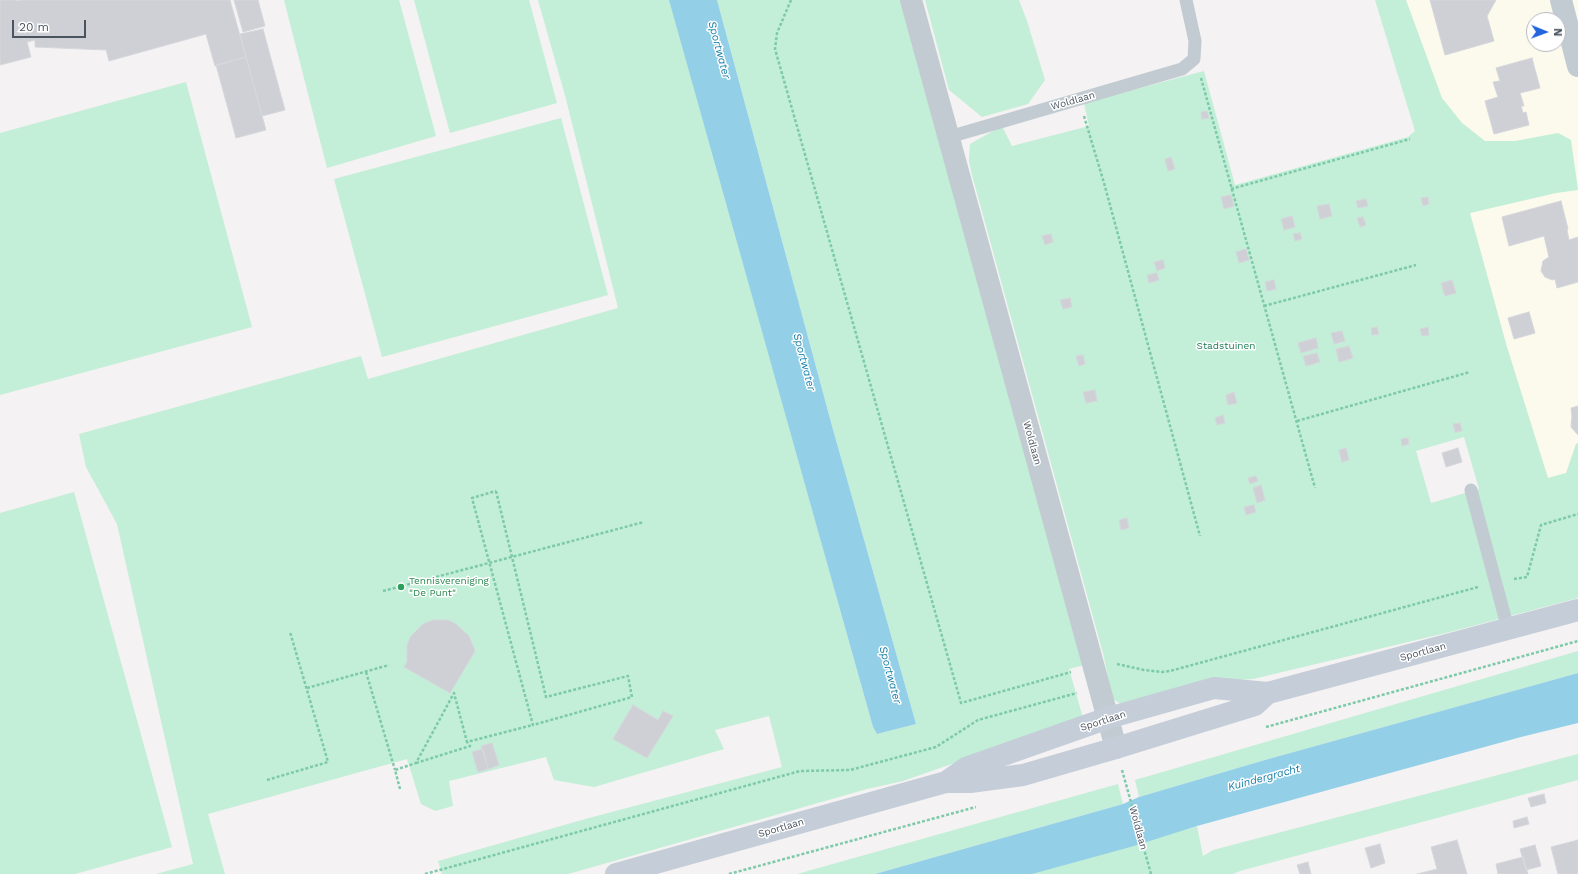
<!DOCTYPE html>
<style>
body{margin:0}
#map{position:relative;width:1578px;height:874px;overflow:hidden;background:#f4f2f2;font-family:"Work Sans",sans-serif}
canvas{display:block}
.north{position:absolute;left:1526px;top:12px;width:40px;height:40px;box-sizing:border-box;background:#fff;border:1px solid #b7babf;border-radius:50%;rotate:91deg;font-size:11px;font-weight:700;line-height:16px;text-align:center;color:#4a535e}
.north::after{content:'';display:block;margin:auto;width:14px;height:18px;background:#2366dc;clip-path:polygon(50% 0,100% 100%,50% 72%,0 100%)}
.scale{position:absolute;left:12px;top:20px;width:74px;height:18px;box-sizing:border-box;border:2px solid #4a535e;border-top:0;padding-left:5px;font-size:12px;line-height:14px;white-space:nowrap;color:#4a535e;-webkit-text-stroke:3px #fff;paint-order:stroke}
</style>
<div id="map">
<canvas width="1578" height="874"></canvas>
<div class="north">N</div>
<div class="scale">20 m</div>
</div>
<script>
const ctx = document.querySelector('canvas').getContext('2d');
ctx.lineJoin = 'round';
function paint(path, color) {
  ctx.fillStyle = color;
  ctx.fill(path, 'evenodd');
}
function toPath(rows) {
  const path = new Path2D();
  for (const r of rows) {
    path.moveTo(r[0], r[1]);
    for (let i = 2; i < r.length; i += 2) path.lineTo(r[i], r[i + 1]);
  }
  return path;
}
function strokePath(path, color, width, dash) {
  ctx.strokeStyle = color;
  ctx.lineWidth = width;
  ctx.lineCap = dash ? 'butt' : 'round';
  ctx.setLineDash(dash || []);
  ctx.stroke(path);
}
function write(font, color, halo, rows, align = 'center') {
  ctx.font = font + ' "Work Sans",sans-serif';
  ctx.lineWidth = 3;
  ctx.setLineDash([]);
  ctx.textBaseline = 'middle';
  ctx.strokeStyle = halo;
  ctx.fillStyle = color;
  for (const [text, x, y, turn = 0] of rows) {
    ctx.save();
    ctx.translate(x, y);
    ctx.rotate((+turn || 0) * Math.PI / 180);
    ctx.textAlign = isNaN(turn) ? turn : align;
    if (halo) ctx.strokeText(text, 0, 0);
    ctx.fillText(text, 0, 0);
    ctx.restore();
  }
}
paint(toPath([
 [1394,0,1578,0,1578,490,1529,504],
 [1534,20,1558,20,1558,44,1534,44]
]), '#fcf9ed');
paint(toPath([
 [284,0,399,0,436,136,327,168],
 [414,0,529,0,557,103,450,133],
 [538,0,670,0,873,727,877,734,916,724,832,426,717,0,904,0,1088,664,1069,669,1083,718,903,781,867,789,568,874,442,874,438,861,589,818,782,767,769,716,715,730,724,749,594,787,554,780,546,757,449,781,453,806,435,811,421,804,407,759,208,814,225,874,156,874,193,864,117,524,86,467,79,434,361,356,368,379,618,308,566,99],
 [925,0,1019,0,1027,21,1045,80,1028,104,982,117,949,90],
 [1375,0,1406,0,1442,98,1462,123,1485,141,1515,141,1558,133,1571,140,1578,190,1556,193,1470,213,1507,347,1548,478,1566,473,1576,444,1578,443,1578,598,1450,632,1253,679,1200,683,1124,706,1113,699,1110,688,1104,657,972,175,969,161,970,144,1002,126,1012,146,1089,126,1084,103,1204,71,1235,185,1408,137,1415,131],
 [1464,437,1479,489,1431,503,1416,451],
 [186,82,252,327,0,395,0,133],
 [561,118,608,295,382,357,334,179],
 [74,492,172,847,75,874,0,874,0,513],
 [1578,651,1578,673,1265,760,1139,797,1135,780],
 [1578,754,1578,780,1240,871,1233,874,1027,874,1197,826,1203,856,1213,850],
 [1118,784,1123,804,875,874,797,874]
]), '#c3eed7');
paint(toPath([
 [669,0,717,0,832,426,916,724,877,734,873,727],
 [1578,673,1578,723,1521,737,1197,826,1134,846,1032,874,875,874,1123,804,1139,797,1265,760]
]), '#93d0e8');
const building = toPath([
 [0,0,16,0,16,1,22,0,230,0,246,57,215,66,206,34,109,61,106,50,35,47,35,40,27,42,31,57,0,65,0,0],
 [234,0,258,0,265,26,243,32,234,0],
 [1430,0,1496,0,1487,16,1494,41,1445,55,1430,0],
 [263,29,285,110,262,116,240,34,263,29],
 [246,57,266,130,236,138,216,65,246,57],
 [1532,58,1540,88,1520,93,1524,106,1521,106,1523,113,1526,112,1529,125,1494,134,1485,101,1498,97,1493,82,1500,81,1496,68,1532,58],
 [1207,111,1209,118,1202,119,1201,112,1207,111],
 [1171,157,1175,169,1168,171,1165,159,1171,157],
 [1231,195,1234,206,1224,209,1221,197,1231,195],
 [1428,197,1429,204,1423,206,1421,198,1428,197],
 [1366,199,1368,206,1358,208,1356,201,1366,199],
 [1561,201,1568,229,1567,230,1569,240,1578,237,1578,282,1557,288,1555,279,1552,280,1545,277,1541,271,1543,261,1549,257,1544,236,1509,246,1502,217,1561,201],
 [1329,204,1332,216,1320,219,1317,206,1329,204],
 [1292,216,1295,227,1284,230,1281,219,1292,216],
 [1363,217,1366,225,1360,227,1357,218,1363,217],
 [1300,233,1302,239,1295,241,1293,234,1300,233],
 [1051,234,1053,242,1045,245,1042,236,1051,234],
 [1246,249,1249,260,1239,263,1236,252,1246,249],
 [1163,260,1165,268,1157,271,1154,262,1163,260],
 [1157,273,1159,280,1149,283,1147,275,1157,273],
 [1274,280,1276,289,1267,291,1265,282,1274,280],
 [1452,280,1456,293,1445,296,1441,283,1452,280],
 [1070,298,1072,307,1063,309,1060,300,1070,298],
 [1529,312,1535,333,1514,339,1508,318,1529,312],
 [1377,327,1379,334,1372,335,1371,328,1377,327],
 [1428,327,1429,335,1422,336,1420,329,1428,327],
 [1342,331,1345,341,1334,344,1331,333,1342,331],
 [1316,338,1318,348,1301,353,1298,343,1316,338],
 [1349,346,1353,358,1339,362,1336,349,1349,346],
 [1317,353,1320,362,1306,366,1303,356,1317,353],
 [1083,355,1085,364,1079,366,1076,356,1083,355],
 [1095,390,1097,401,1086,403,1083,392,1095,390],
 [1234,392,1237,403,1228,405,1226,395,1234,392],
 [1578,406,1578,435,1571,427,1572,416,1571,408,1578,406],
 [1223,415,1225,423,1217,425,1215,418,1223,415],
 [1460,423,1462,431,1455,432,1453,424,1460,423],
 [1408,438,1409,444,1402,446,1401,439,1408,438],
 [1346,448,1349,460,1342,462,1339,450,1346,448],
 [1458,448,1462,462,1446,467,1442,453,1458,448],
 [1256,476,1258,481,1250,484,1248,478,1256,476],
 [1261,485,1265,500,1257,503,1253,488,1261,485],
 [1254,505,1256,512,1246,515,1244,507,1254,505],
 [1127,518,1129,528,1121,530,1119,520,1127,518],
 [433,620,448,620,456,624,469,636,475,651,450,693,404,667,407,662,407,645,411,636,423,624,433,620],
 [633,705,658,720,663,711,673,716,647,758,613,739,633,705],
 [492,743,499,765,488,769,481,746,492,743],
 [483,749,488,769,478,772,472,752,483,749],
 [1544,794,1546,803,1531,807,1528,798,1544,794],
 [1527,817,1529,824,1514,828,1513,821,1527,817],
 [1457,840,1467,874,1417,874,1437,869,1431,847,1457,840],
 [1578,840,1578,874,1558,874,1551,847,1578,840],
 [1380,844,1385,863,1371,868,1365,848,1380,844],
 [1535,845,1541,866,1526,870,1520,849,1535,845],
 [1523,857,1528,874,1498,874,1496,864,1523,857],
 [1308,862,1311,874,1300,874,1297,865,1308,862]
]);
paint(building, '#cfd0d5');
strokePath(building, '#d6d7dc', 1);
strokePath(toPath([
 [791,0,777,33,775,49,961,703,1071,672],
 [1201,78,1315,488],
 [1084,116,1104,183,1200,536],
 [1231,189,1410,139],
 [1264,306,1416,265],
 [1297,421,1470,372],
 [496,491,546,697,628,676,632,697,533,725,472,498,496,491],
 [1514,579,1527,577,1541,525,1578,514],
 [383,591,644,522],
 [1117,664,1144,670,1162,672,1170,671,1478,587],
 [366,672,395,770],
 [307,688,389,665],
 [1266,727,1578,641],
 [416,763,470,746,467,742],
 [1122,770,1151,874],
 [267,780,328,762,290,632],
 [400,789,395,770,416,763,454,693,467,742,533,725],
 [425,874,800,771,850,770,936,747,978,720,1077,693],
 [729,874,976,807]
]), '#7dcaaa', 2.5, [3, 2]);
strokePath(toPath([
 [949,137,1182,69,1194,59,1195,41,1186,0],
 [1471,490,1508,629]
]), '#c3cbd2', 13);
strokePath(toPath([
 [911,0,1116,748],
 [1561,0,1578,66]
]), '#c3cbd2', 22);
strokePath(toPath([
 [946,782,966,768,1108,718,1214,688,1268,693,1578,610],
 [616,874,946,782,970,782,1023,775,1116,748,1255,705,1268,693]
]), '#c5cdd9', 22);
for (const [x, y, r, color] of [
 [401,587,4,"#2e9e5b"]
]) {
  const dot = new Path2D();
  dot.arc(x, y, r, 0, 2 * Math.PI);
  ctx.fillStyle = color;
  ctx.fill(dot);
  strokePath(dot, '#fff', 1.5);
}
write('10px', '#4a535e', '#fff', [
 ["Woldlaan",1073,101,-16],
 ["Woldlaan",1032,443,75],
 ["Sportlaan",1423,652,-15],
 ["Sportlaan",1103,721,-18],
 ["Sportlaan",781,828,-16],
 ["Woldlaan",1138,828,75]
]);
write('10px', '#1d7d55', '#fff', [
 ["Stadstuinen",1226,346]
]);
write('10px', '#27864d', '#fff', [
 ["Tennisvereniging",409,581],
 ["\"De Punt\"",409,593]
], 'left');
write('italic 11px', '#147da7', '#fff', [
 ["Sportwater",719,50,75],
 ["Sportwater",804,362,75],
 ["Sportwater",890,675,75],
 ["Kuindergracht",1264,778,-15]
]);
</script>
